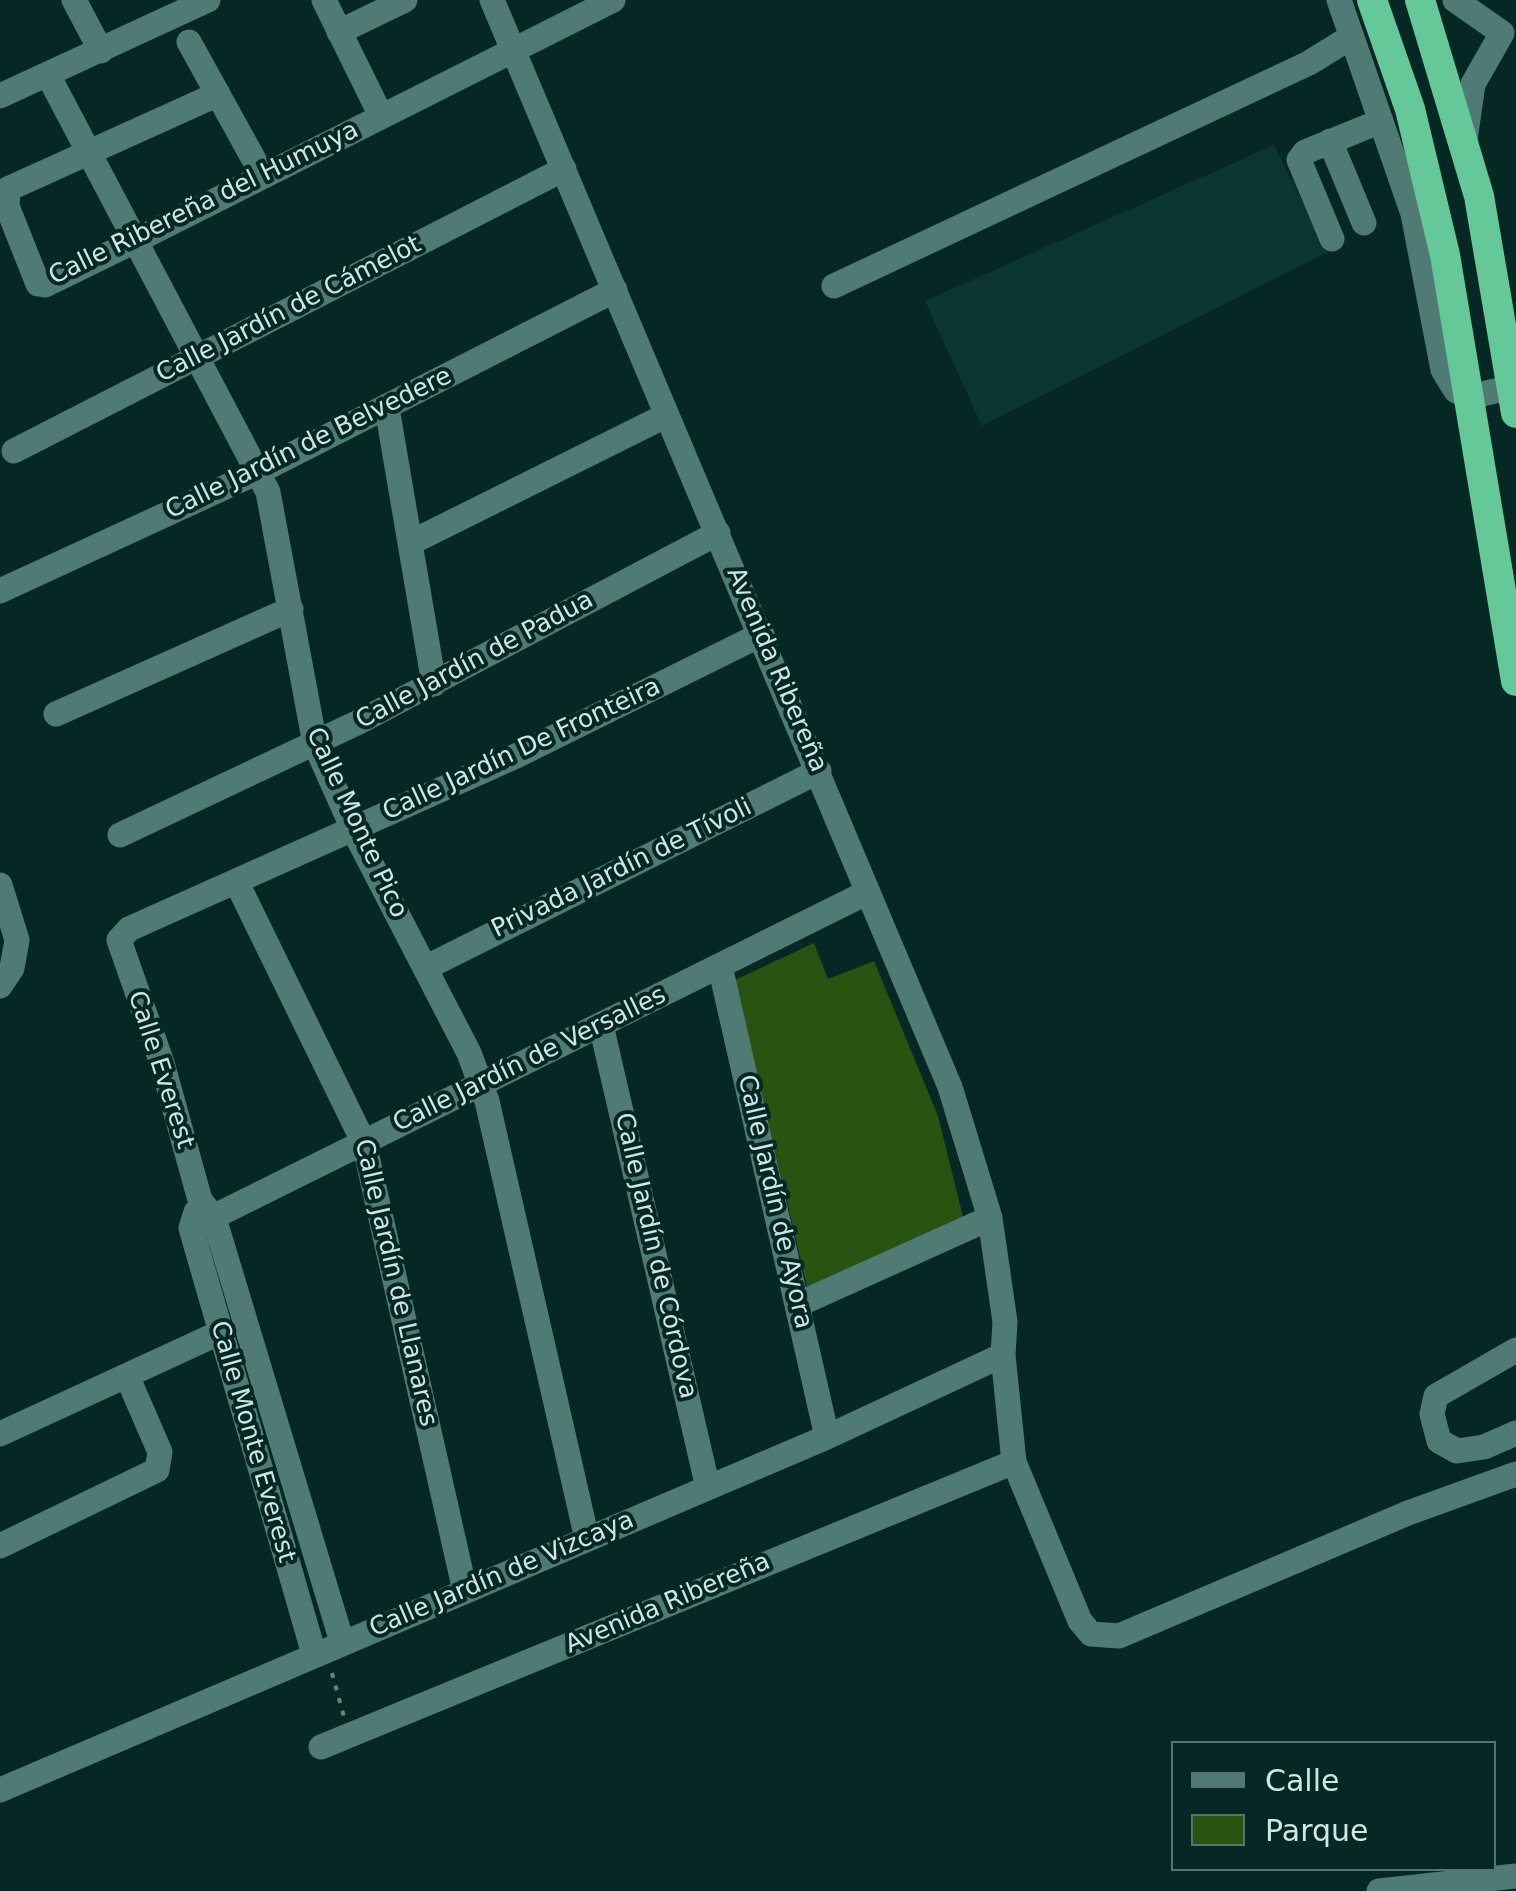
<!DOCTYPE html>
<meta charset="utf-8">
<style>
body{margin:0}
#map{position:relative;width:1516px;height:1891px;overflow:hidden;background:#062825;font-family:"DejaVu Sans",sans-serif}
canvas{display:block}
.legend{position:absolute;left:1171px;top:1741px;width:325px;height:130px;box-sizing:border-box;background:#062825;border:2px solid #567471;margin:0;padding:12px 18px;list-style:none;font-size:30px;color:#cfe6e2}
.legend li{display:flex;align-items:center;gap:20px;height:50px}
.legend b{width:50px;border:2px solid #567471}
</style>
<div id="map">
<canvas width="1516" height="1891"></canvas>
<ul class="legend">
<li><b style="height:12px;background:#507b75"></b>Calle</li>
<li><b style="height:28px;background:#295311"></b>Parque</li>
</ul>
</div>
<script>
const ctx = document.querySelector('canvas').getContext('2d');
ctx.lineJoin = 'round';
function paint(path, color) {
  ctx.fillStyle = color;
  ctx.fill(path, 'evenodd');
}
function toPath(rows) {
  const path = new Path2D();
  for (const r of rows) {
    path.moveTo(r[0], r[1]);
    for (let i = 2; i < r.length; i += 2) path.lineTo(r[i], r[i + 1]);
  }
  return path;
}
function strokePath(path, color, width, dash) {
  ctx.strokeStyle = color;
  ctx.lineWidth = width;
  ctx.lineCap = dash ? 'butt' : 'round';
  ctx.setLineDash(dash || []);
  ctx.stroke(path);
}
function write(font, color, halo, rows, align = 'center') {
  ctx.font = font + ' "DejaVu Sans",sans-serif';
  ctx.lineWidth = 8;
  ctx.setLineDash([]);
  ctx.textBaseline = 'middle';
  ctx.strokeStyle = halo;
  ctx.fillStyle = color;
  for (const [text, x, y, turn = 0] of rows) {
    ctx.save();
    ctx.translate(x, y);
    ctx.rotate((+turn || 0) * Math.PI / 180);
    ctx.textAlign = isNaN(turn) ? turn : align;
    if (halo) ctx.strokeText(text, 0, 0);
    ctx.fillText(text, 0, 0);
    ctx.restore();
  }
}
paint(toPath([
 [1274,145,1328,252,982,426,925,301]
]), '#0a3532');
paint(toPath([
 [814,943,828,979,874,961,938,1116,963,1217,808,1291,735,980]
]), '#295311');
strokePath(toPath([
 [332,1673,344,1717]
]), '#668380', 4, [5, 8]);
strokePath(toPath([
 [74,0,101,51],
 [324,0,381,116],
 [492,0,950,1087,990,1218,1005,1322,1003,1355,1014,1462,1080,1621,1091,1634,1119,1636,1408,1513,1516,1474],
 [1339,0,1413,214,1443,370,1456,391,1469,397,1512,387],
 [1455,0,1502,33],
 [339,32,405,0],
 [189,42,263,176],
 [48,75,268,492,315,744,353,829,469,1053,487,1101,587,1539],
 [218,94,8,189,7,206,38,284,45,285,135,241,613,0],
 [0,96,208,0],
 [1465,140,1473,84,1502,33],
 [1330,141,1364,223],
 [1332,239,1299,160,1305,152,1381,121],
 [834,286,1309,63,1351,37],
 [387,408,434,684],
 [14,451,564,169],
 [410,543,667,415],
 [0,591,258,472,615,290],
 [56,714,291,609],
 [120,835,361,721,718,533],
 [236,881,364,1143,465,1591],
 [0,885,17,940,12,968,0,986],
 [720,966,827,1437],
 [425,968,819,771],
 [601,1025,708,1488],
 [196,1212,191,1228,199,1256,314,1654],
 [191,1228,868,892],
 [797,1305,990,1218],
 [1516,1350,1436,1396,1432,1414,1439,1441,1457,1451,1484,1447,1516,1433],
 [0,1434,219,1333],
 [0,1546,157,1470,160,1452,127,1376],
 [342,1642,214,1218,200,1200,162,1063,119,940,129,929,516,756,762,634],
 [321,1747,1014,1462],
 [0,1790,827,1437,1003,1355],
 [1379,1891,1516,1876]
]), '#507b75', 25);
strokePath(toPath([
 [1372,0,1410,109,1445,255,1516,681],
 [1420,0,1479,196,1516,413]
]), '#64c899', 30);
write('25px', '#cfe6e2', '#062825', [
 ["Calle Ribereña del Humuya",204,204,-26],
 ["Calle Jardín de Cámelot",289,310,-27],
 ["Calle Jardín de Belvedere",309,444,-26],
 ["Calle Jardín de Padua",475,661,-28],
 ["Avenida Ribereña",776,670,67],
 ["Calle Jardín De Fronteira",522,750,-25],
 ["Calle Monte Pico",356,823,65],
 ["Privada Jardín de Tívoli",622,869,-26],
 ["Calle Jardín de Versalles",530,1060,-26],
 ["Calle Everest",160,1070,72],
 ["Calle Jardín de Ayora",774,1202,77],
 ["Calle Jardín de Córdova",655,1256,77],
 ["Calle Jardín de Llanares",395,1283,77],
 ["Calle Monte Everest",252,1442,74],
 ["Calle Jardín de Vizcaya",502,1575,-23],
 ["Avenida Ribereña",668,1604,-23]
]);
</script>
